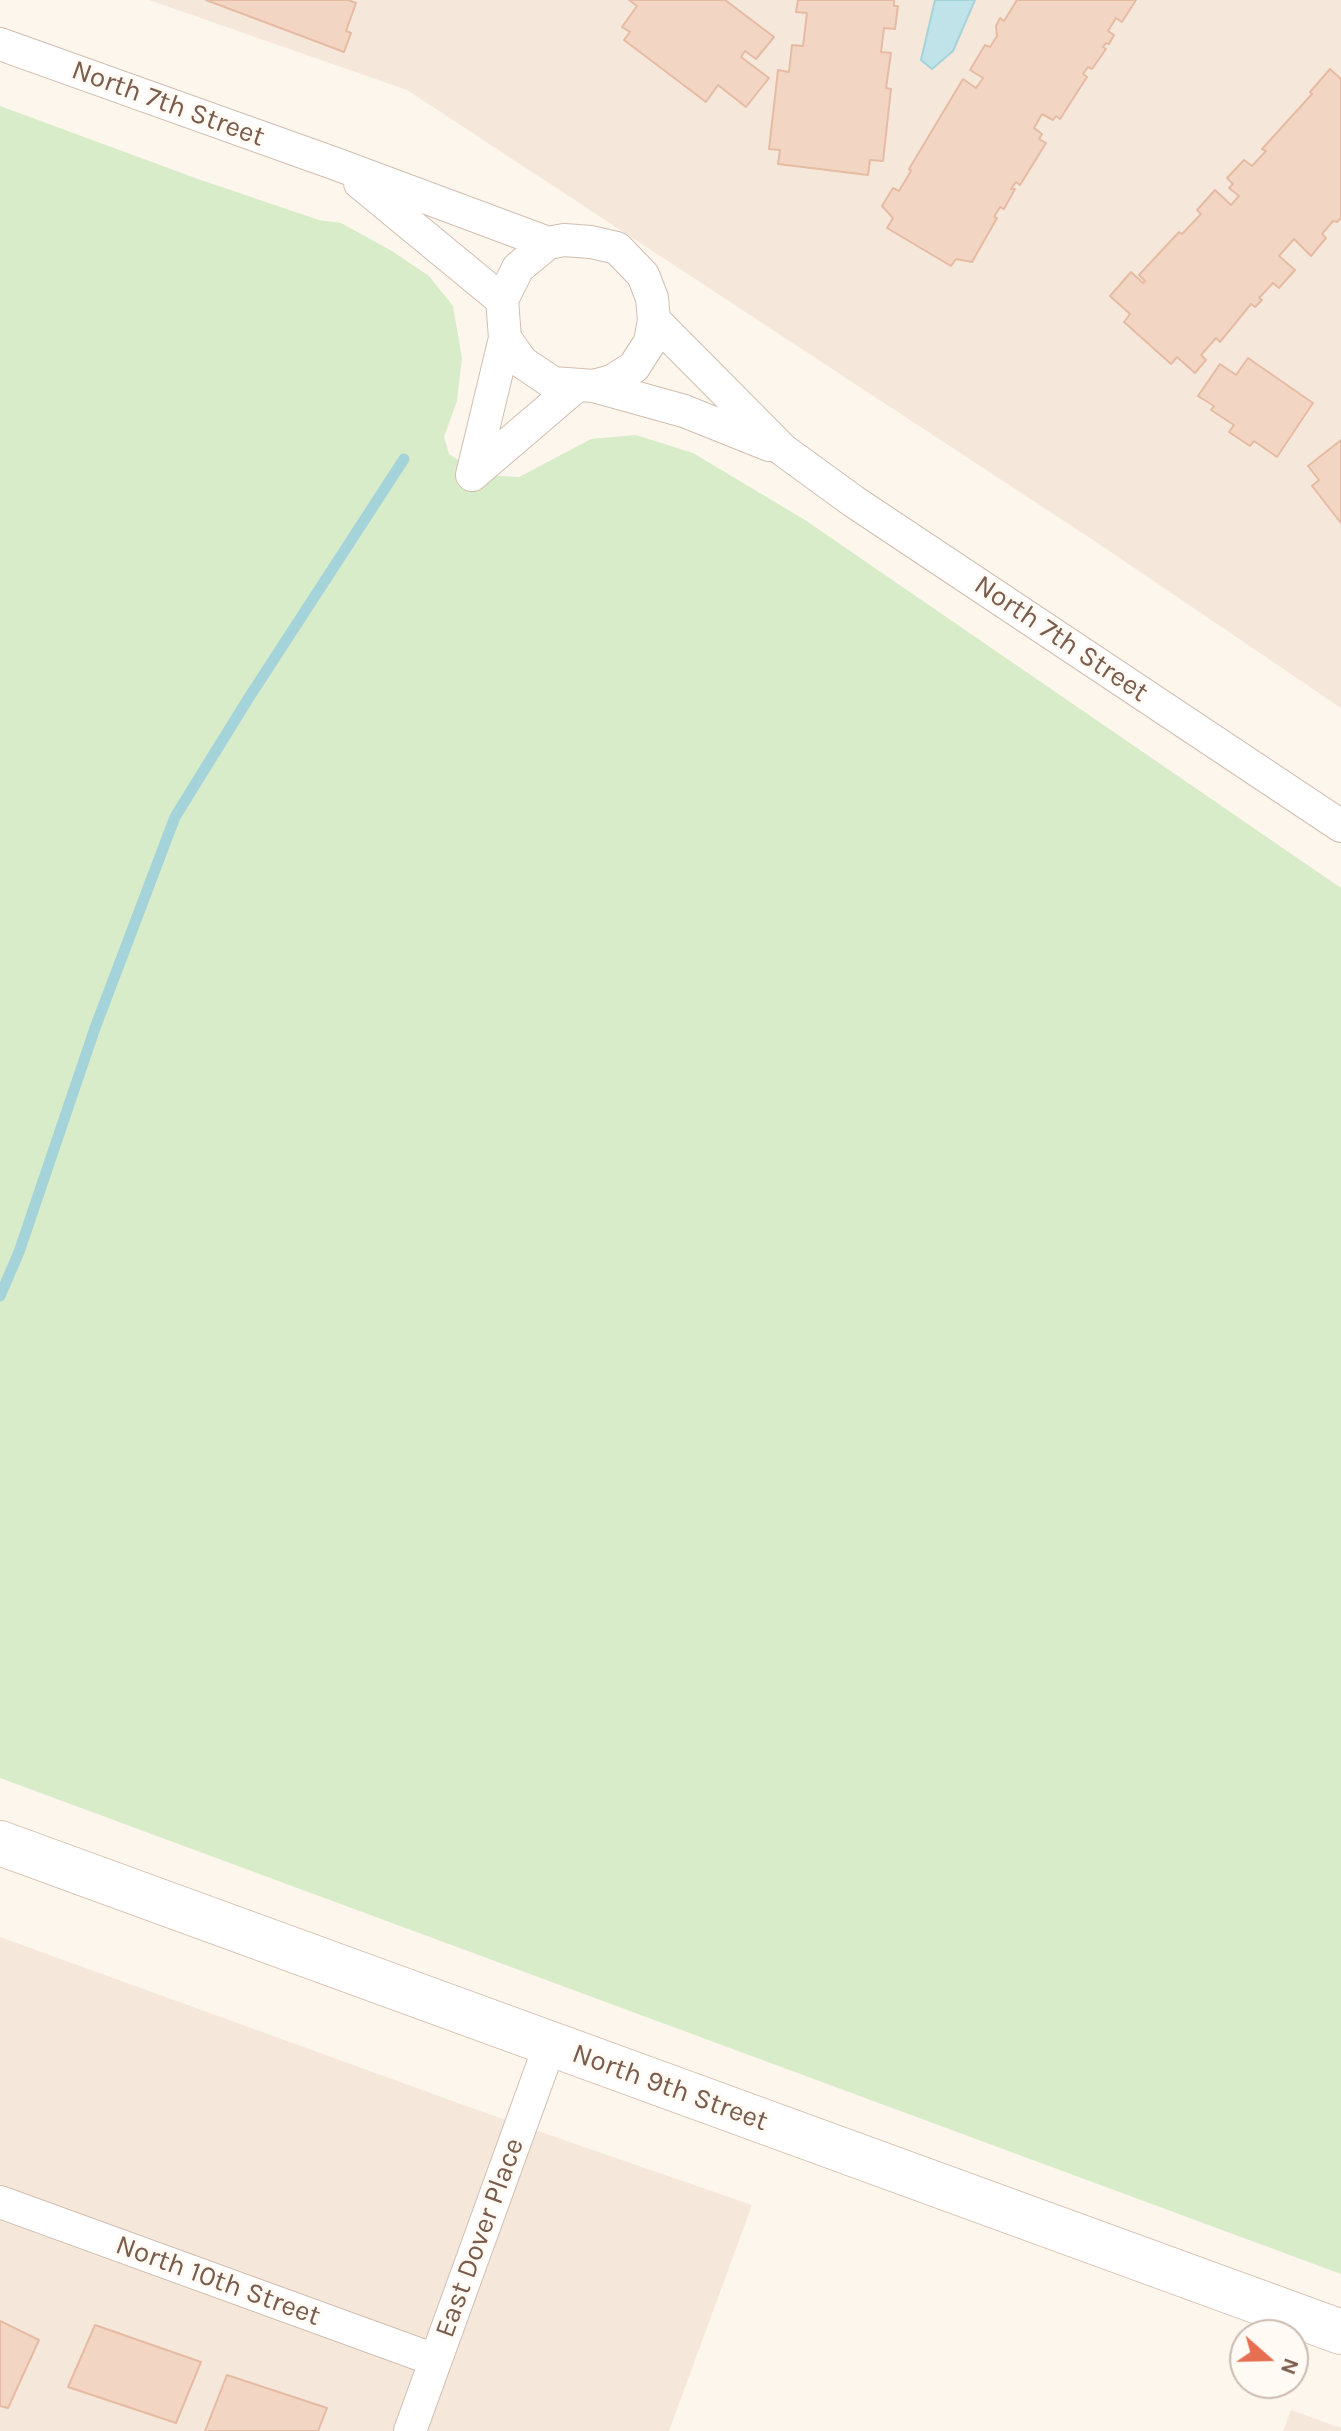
<!DOCTYPE html>
<style>
body{margin:0}
#map{position:relative;width:1341px;height:2431px;overflow:hidden;background:#fdf6ec;font-family:Karla,sans-serif}
canvas{display:block}
.north{position:absolute;left:1229px;top:2319px;width:80px;height:80px;box-sizing:border-box;background:#fffaf3;border:2px solid #cabbb1;border-radius:50%;rotate:110deg;font-size:22px;font-weight:700;line-height:32px;text-align:center;color:#7a5c4d}
.north::after{content:'';display:block;margin:auto;width:28px;height:36px;background:#e76f51;clip-path:polygon(50% 0,100% 100%,50% 72%,0 100%)}
</style>
<div id="map">
<canvas width="1341" height="2431"></canvas>
<div class="north">N</div>
</div>
<script>
const ctx = document.querySelector('canvas').getContext('2d');
ctx.lineJoin = 'round';
function paint(path, color) {
  ctx.fillStyle = color;
  ctx.fill(path, 'evenodd');
}
function toPath(rows) {
  const path = new Path2D();
  for (const r of rows) {
    path.moveTo(r[0], r[1]);
    for (let i = 2; i < r.length; i += 2) path.lineTo(r[i], r[i + 1]);
  }
  return path;
}
function strokePath(path, color, width, dash) {
  ctx.strokeStyle = color;
  ctx.lineWidth = width;
  ctx.lineCap = dash ? 'butt' : 'round';
  ctx.setLineDash(dash || []);
  ctx.stroke(path);
}
function write(font, color, halo, rows, align = 'center') {
  ctx.font = font + ' Karla,sans-serif';
  ctx.lineWidth = 6;
  ctx.setLineDash([]);
  ctx.textBaseline = 'middle';
  ctx.strokeStyle = halo;
  ctx.fillStyle = color;
  for (const [text, x, y, turn = 0] of rows) {
    ctx.save();
    ctx.translate(x, y);
    ctx.rotate((+turn || 0) * Math.PI / 180);
    ctx.textAlign = isNaN(turn) ? turn : align;
    if (halo) ctx.strokeText(text, 0, 0);
    ctx.fillText(text, 0, 0);
    ctx.restore();
  }
}
paint(toPath([
 [149,0,1341,0,1341,708,1099,544,407,90],
 [0,1937,483,2112,752,2205,669,2431,0,2431],
 [1291,2410,1341,2428,1341,2431,1283,2431]
]), '#f5e8da');
paint(toPath([
 [0,106,198,179,319,220,341,223,392,251,429,276,453,306,462,358,457,401,444,437,449,454,482,475,519,477,591,439,636,435,693,453,805,520,1341,888,1341,2274,0,1778]
]), '#d8ecc9');
const water = toPath([
 [935,0,975,0,953,51,932,69,921,60,935,0]
]);
paint(water, '#bfe3e8');
strokePath(water, '#a5d3da', 2);
strokePath(toPath([
 [0,1296,19,1252,95,1028,175,817,248,699,404,459]
]), '#a5d3da', 11);
const building = toPath([
 [206,0,348,0,356,3,346,31,351,33,344,52,206,0],
 [629,0,725,0,774,37,756,59,745,51,741,57,769,78,746,107,718,85,706,102,624,40,630,32,622,27,637,6,629,0],
 [798,0,894,0,894,6,898,6,895,29,884,28,881,52,891,53,886,88,891,89,883,161,870,160,868,175,778,164,780,150,769,149,778,70,789,72,792,45,803,46,807,13,796,12,798,0],
 [1017,0,1136,0,1122,22,1116,18,1108,31,1114,35,1109,44,1106,43,1103,47,1106,49,1092,69,1088,67,1083,74,1087,77,1060,119,1056,116,1053,120,1042,114,1034,128,1042,134,1039,139,1046,143,1020,185,1016,182,1011,189,1015,189,1004,209,1000,207,994,217,997,218,972,262,956,259,951,266,887,228,893,218,882,206,893,188,899,191,911,171,909,169,963,79,976,88,983,78,970,70,985,45,990,47,997,36,996,26,1000,18,1004,21,1017,0],
 [1330,69,1341,79,1341,218,1337,222,1333,221,1322,234,1326,238,1311,256,1294,239,1279,256,1295,270,1279,288,1273,283,1259,298,1262,300,1255,307,1251,304,1220,342,1216,338,1201,355,1206,360,1195,373,1177,357,1171,364,1124,322,1130,314,1110,296,1131,272,1143,283,1145,281,1139,275,1179,232,1182,234,1201,214,1197,210,1215,190,1231,205,1239,196,1229,188,1233,184,1227,178,1244,160,1252,166,1266,151,1262,149,1312,94,1310,92,1330,69],
 [1248,358,1313,403,1277,457,1254,441,1250,446,1229,432,1234,425,1211,410,1214,406,1198,396,1220,364,1236,375,1248,358],
 [1341,440,1341,523,1312,486,1319,480,1308,466,1341,440],
 [0,2321,39,2340,8,2408,0,2406,0,2321],
 [95,2325,201,2362,176,2423,68,2387,95,2325],
 [227,2375,327,2408,318,2431,205,2431,227,2375]
]);
paint(building, '#f3d5c3');
strokePath(building, '#e6bba3', 2);
const minor = toPath([
 [0,44,336,164,548,243],
 [360,183,502,300],
 [564,240,591,242,617,248,643,275,652,298,654,320,650,342,634,367,612,381,594,386,553,383,522,362,505,338,502,300,518,268,548,243,564,240],
 [654,320,783,450,853,501,1341,826],
 [594,386,684,411,769,445],
 [472,475,505,338],
 [472,475,576,386],
 [0,2202,435,2360],
 [410,2431,550,2045]
]);
const secondary = toPath([
 [0,1843,1341,2332]
]);
strokePath(minor, '#d1beb0', 34);
strokePath(secondary, '#d6c0b0', 46);
strokePath(minor, '#fff', 32);
strokePath(secondary, '#fff', 44);
write('28px', '#7a5c4d', '#fffaf3', [
 ["North 7th Street",168,104,20],
 ["North 7th Street",1061,639,34],
 ["North 9th Street",670,2088,20],
 ["East Dover Place",480,2238,-70],
 ["North 10th Street",218,2281,20]
]);
</script>
